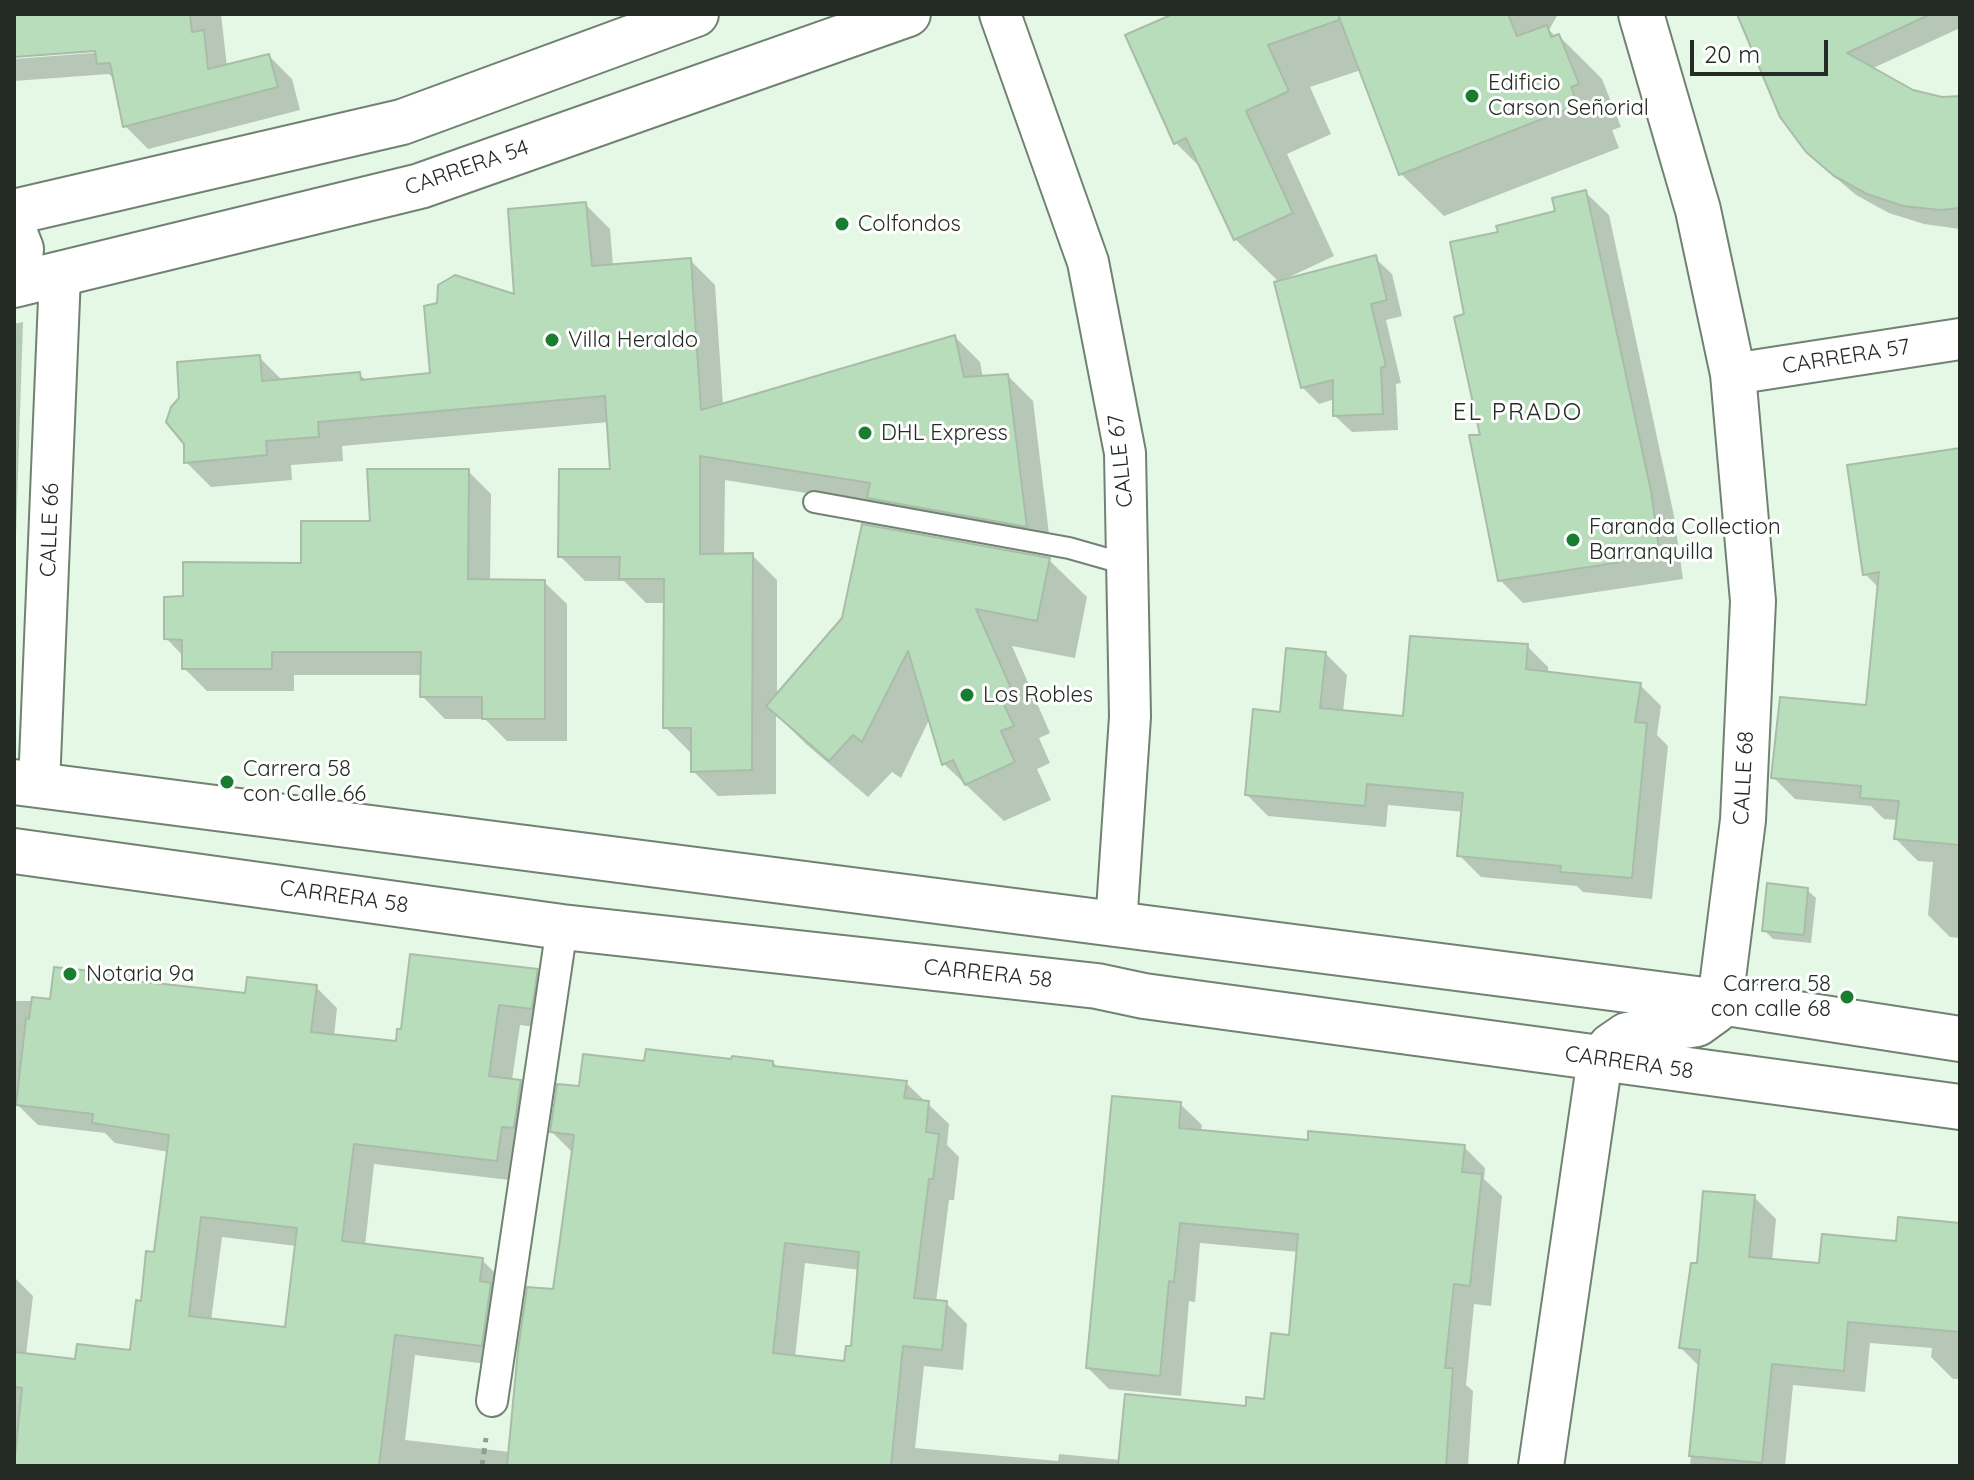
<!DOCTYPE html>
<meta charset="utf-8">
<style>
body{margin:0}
#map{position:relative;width:1974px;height:1480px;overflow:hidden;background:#e4f8e5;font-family:Quicksand,sans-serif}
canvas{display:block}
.frame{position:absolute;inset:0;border:16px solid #242b24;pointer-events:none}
.scale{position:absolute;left:1690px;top:40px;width:138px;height:36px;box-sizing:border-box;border:4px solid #242b24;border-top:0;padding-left:10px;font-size:24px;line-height:28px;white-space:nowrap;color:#242b24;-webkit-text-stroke:6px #fff;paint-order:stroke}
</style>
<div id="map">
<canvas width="1974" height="1480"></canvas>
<div class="frame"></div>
<div class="scale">20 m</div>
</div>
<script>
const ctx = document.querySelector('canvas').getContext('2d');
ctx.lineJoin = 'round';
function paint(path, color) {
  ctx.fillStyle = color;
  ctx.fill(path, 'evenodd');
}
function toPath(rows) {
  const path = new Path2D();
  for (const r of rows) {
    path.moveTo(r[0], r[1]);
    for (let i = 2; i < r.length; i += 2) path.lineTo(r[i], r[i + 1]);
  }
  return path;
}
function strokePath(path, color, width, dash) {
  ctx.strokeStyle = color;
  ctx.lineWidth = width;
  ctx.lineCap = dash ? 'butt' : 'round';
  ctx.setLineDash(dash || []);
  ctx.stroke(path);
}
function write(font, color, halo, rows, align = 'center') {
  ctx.font = font + ' Quicksand,sans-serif';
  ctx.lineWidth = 6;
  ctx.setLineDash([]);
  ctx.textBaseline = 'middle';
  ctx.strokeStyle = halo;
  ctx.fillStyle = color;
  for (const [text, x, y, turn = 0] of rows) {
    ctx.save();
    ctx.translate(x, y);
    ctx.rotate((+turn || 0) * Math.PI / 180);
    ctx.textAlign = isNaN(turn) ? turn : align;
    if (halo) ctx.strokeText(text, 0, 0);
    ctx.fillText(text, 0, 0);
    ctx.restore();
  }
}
paint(toPath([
 [23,322,14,597,14,324]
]), '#b3cbb5');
paint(toPath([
 [14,14,221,14,227,67,269,56,292,79,300,110,148,149,125,126,115,80,109,74,14,81,14,59,106,52,105,48,14,55],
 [1178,14,1558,14,1549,30,1556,37,1559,36,1602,79,1621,127,1612,130,1619,148,1444,216,1401,174,1361,70,1310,87,1331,134,1287,154,1334,256,1285,279,1285,281,1375,258,1392,274,1402,316,1386,320,1401,383,1396,384,1398,430,1352,432,1335,416,1335,399,1319,404,1302,387,1279,282,1235,239,1204,171,1175,142],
 [1740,14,1960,14,1960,28,1871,69,1912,92,1960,101,1960,229,1924,224,1889,213,1856,195,1828,171,1808,151],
 [1585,192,1609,215,1674,516,1683,579,1523,603,1500,580,1467,316,1500,233,1558,213],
 [585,204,610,229,613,266,690,260,715,285,723,406,955,337,980,362,983,378,1008,376,1033,401,1051,551,875,504,725,480,724,555,752,555,777,580,777,697,1049,560,1087,597,1075,658,1012,646,1050,733,1039,738,1050,763,1037,769,1051,800,1004,821,944,764,930,718,901,778,892,772,868,797,806,744,776,714,776,794,718,796,693,771,693,752,690,752,665,727,666,603,646,603,624,581,585,581,560,556,612,471,609,422,342,446,343,461,291,465,292,480,211,487,186,462,259,357,283,381,359,374,367,381,432,375,516,296],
 [1960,450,1960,589,1891,600,1865,574],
 [468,471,491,494,490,581,544,582,567,604,567,741,507,741,485,719,445,719,422,696,422,675,294,675,294,691,207,691,184,668,184,657,166,638,185,598,303,565,373,523],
 [1960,641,1960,938,1950,937,1928,915,1933,862,1918,861,1896,839,1898,820,1884,819,1871,806,1795,799,1773,777],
 [1527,646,1548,667,1548,674,1640,685,1661,706,1657,735,1668,746,1652,899,1583,892,1577,886,1481,877,1459,855,1464,812,1388,805,1386,827,1268,816,1247,795,1282,714,1326,654,1347,675,1343,712,1405,718],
 [1807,890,1816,898,1811,943,1773,939,1764,930],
 [537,971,558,992,552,1029,520,1025,512,1080,520,1081,541,1102,518,1181,374,1164,365,1246,482,1260,503,1281,503,1366,415,1355,405,1440,510,1452,555,1292,573,1153,552,1132,581,1089,646,1064,733,1061,773,1062,779,1069,906,1083,949,1124,947,1145,959,1157,954,1200,949,1200,936,1302,946,1303,967,1324,963,1370,924,1366,915,1448,1058,1461,1059,1454,1121,1460,1266,1401,1290,1337,1299,1252,1200,1243,1195,1302,1189,1301,1181,1396,1109,1389,1088,1368,1180,1104,1202,1125,1201,1132,1309,1143,1464,1147,1485,1168,1484,1179,1502,1196,1491,1306,1474,1304,1466,1385,1473,1391,1468,1466,14,1466,14,1277,33,1296,26,1355,77,1361,131,1352,156,1254,169,1152,115,1143,105,1133,38,1125,17,1104,17,1097,14,1096,14,1001,51,1001,128,977,134,983,246,995,316,987,337,1008,334,1036,397,1044],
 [222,1237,297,1246,287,1330,211,1321],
 [805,1263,860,1270,852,1349,846,1363,795,1357],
 [1754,1197,1776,1219,1772,1261,1821,1265,1960,1246,1960,1379,1953,1379,1931,1357,1932,1348,1870,1343,1865,1392,1793,1385,1785,1466,1690,1466,1700,1367,1681,1348,1699,1266]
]), '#0003');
const building = toPath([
 [14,14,190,14,192,32,204,30,208,69,269,54,278,87,123,127,110,63,97,64,95,51,14,57,14,14],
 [1173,14,1508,14,1517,36,1547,25,1551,37,1559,34,1579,84,1571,87,1578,105,1399,175,1339,17,1339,20,1268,45,1289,91,1246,111,1293,213,1234,240,1186,138,1174,144,1125,35,1173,14],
 [1737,14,1931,14,1847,53,1913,90,1942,97,1960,96,1960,208,1940,210,1903,206,1867,194,1834,176,1806,152,1780,117,1737,14],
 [1586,190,1651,491,1660,556,1498,581,1469,435,1480,435,1454,317,1464,314,1450,242,1498,232,1496,226,1555,211,1552,198,1586,190],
 [586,202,592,266,691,258,701,410,955,335,964,377,1008,374,1027,527,867,498,870,483,700,456,700,554,753,553,752,770,691,772,691,728,663,728,664,579,619,579,620,557,558,557,559,469,610,469,605,396,318,422,319,437,266,441,267,455,184,463,184,444,166,422,171,407,179,398,177,362,260,355,262,381,360,372,361,380,430,373,424,306,437,303,438,285,455,275,514,294,508,209,586,202],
 [1376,255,1387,300,1371,304,1386,366,1381,368,1383,414,1333,416,1333,380,1301,388,1274,282,1376,255],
 [1960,448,1960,845,1894,839,1899,801,1860,798,1861,786,1771,778,1780,697,1866,705,1879,572,1863,575,1847,465,1960,448],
 [367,469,469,469,468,579,545,580,545,719,482,719,482,697,420,697,421,652,272,652,272,669,182,669,182,640,164,639,164,597,183,596,183,562,301,563,301,521,370,521,367,469],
 [862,524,1050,558,1037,621,976,609,1014,695,1002,700,1014,726,1001,731,1015,762,965,785,953,760,942,765,908,651,862,742,853,735,829,761,766,706,842,618,862,524],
 [1410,636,1528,644,1526,669,1641,683,1635,722,1647,723,1632,878,1560,872,1561,866,1457,856,1463,793,1367,784,1365,806,1245,795,1253,709,1280,712,1286,648,1326,652,1320,708,1403,716,1410,636],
 [1767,883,1808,888,1804,935,1762,931,1767,883],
 [410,954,538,969,532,1009,499,1005,489,1076,521,1080,514,1128,502,1127,497,1161,354,1144,342,1241,483,1258,480,1281,491,1283,482,1346,395,1335,379,1466,14,1466,22,1388,14,1387,14,1352,75,1359,77,1344,130,1350,136,1300,141,1301,146,1251,154,1252,169,1135,92,1123,93,1114,16,1105,26,1018,29,1019,32,997,50,999,54,967,129,975,128,980,245,993,247,977,317,985,311,1032,396,1041,397,1029,401,1029,410,954],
 [201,1217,297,1228,285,1327,189,1316,201,1217],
 [646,1049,731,1059,732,1056,773,1061,773,1066,907,1081,904,1098,929,1101,926,1132,939,1134,933,1179,929,1179,914,1298,947,1301,942,1350,903,1346,891,1466,507,1466,518,1350,527,1287,553,1289,562,1225,574,1135,550,1132,557,1084,579,1086,583,1054,644,1061,646,1049],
 [785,1243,859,1252,851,1346,846,1346,844,1361,773,1353,785,1243],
 [1112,1096,1181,1102,1179,1128,1308,1140,1308,1131,1465,1145,1462,1172,1482,1174,1470,1286,1454,1284,1445,1368,1453,1368,1446,1466,1118,1466,1125,1394,1246,1406,1246,1397,1264,1399,1271,1333,1289,1335,1298,1234,1180,1223,1174,1282,1169,1281,1160,1376,1086,1368,1112,1096],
 [1703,1191,1755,1195,1749,1257,1819,1263,1822,1234,1896,1241,1898,1217,1960,1223,1960,1332,1848,1322,1844,1371,1772,1364,1762,1463,1689,1456,1700,1350,1679,1348,1691,1263,1697,1263,1703,1191]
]);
paint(building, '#b8ddba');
strokePath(building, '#a9bcaa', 2);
const service = toPath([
 [814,502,1069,548,1129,565]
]);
const pedestrian = toPath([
 [492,1401,562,927]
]);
const minor = toPath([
 [1000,14,1088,262,1125,453,1130,717,1116,925],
 [1733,374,1960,339],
 [39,785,60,275]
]);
const tertiary = toPath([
 [14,782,1720,1002,1960,1039],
 [14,851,562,927,1097,986,1144,996,1960,1107],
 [1541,1466,1600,1059,1611,1046,1627,1035,1697,1024,1715,1011,1720,1002,1743,820,1753,601,1733,374,1698,210,1641,14]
]);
const secondary = toPath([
 [14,212,402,122,696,14],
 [14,231,21,249,19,263,14,274],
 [14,285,420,186,908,14]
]);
strokePath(service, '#718272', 24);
strokePath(pedestrian, '#718272', 34);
strokePath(minor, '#718272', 44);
strokePath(tertiary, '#718272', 48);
strokePath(secondary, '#718272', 48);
strokePath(toPath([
 [482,1466,486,1438]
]), '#909f91', 5, [6, 6]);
strokePath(service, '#fff', 20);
strokePath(pedestrian, '#fff', 30);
strokePath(minor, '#fff', 40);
strokePath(tertiary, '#fff', 44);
strokePath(secondary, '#fff', 44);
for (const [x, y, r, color] of [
 [1472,96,8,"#197d30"],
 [842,224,8,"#197d30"],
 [552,340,8,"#197d30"],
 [865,433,8,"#197d30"],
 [1573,540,8,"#197d30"],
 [967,695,8,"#197d30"],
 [227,782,8,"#197d30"],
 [70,974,8,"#197d30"],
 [1847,997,8,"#197d30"]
]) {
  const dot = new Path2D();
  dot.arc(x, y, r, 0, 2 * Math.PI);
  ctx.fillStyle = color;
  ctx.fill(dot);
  strokePath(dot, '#fff', 3);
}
write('22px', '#242b24', '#fff', [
 ["Edificio",1488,83],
 ["Carson Señorial",1488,108],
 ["Colfondos",858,224],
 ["Villa Heraldo",568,340],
 ["DHL Express",881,433],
 ["Faranda Collection",1589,527],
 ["Barranquilla",1589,552],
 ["Los Robles",983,695],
 ["Carrera 58",243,769],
 ["con Calle 66",243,794],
 ["Notaria 9a",86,974],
 ["Carrera 58",1831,984,"right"],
 ["con calle 68",1831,1009,"right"]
], 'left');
write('22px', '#242b24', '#fff', [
 ["CARRERA 54",467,168,-19],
 ["CARRERA 57",1846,357,-9],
 ["CALLE 67",1121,461,-96],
 ["CALLE 66",50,530,-88],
 ["CALLE 68",1744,778,-87],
 ["CARRERA 58",344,897,8],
 ["CARRERA 58",988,974,6],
 ["CARRERA 58",1629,1063,8]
]);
ctx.letterSpacing = '2px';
write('24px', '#242b24', '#fff', [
 ["EL PRADO",1518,413]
]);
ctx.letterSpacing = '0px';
</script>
